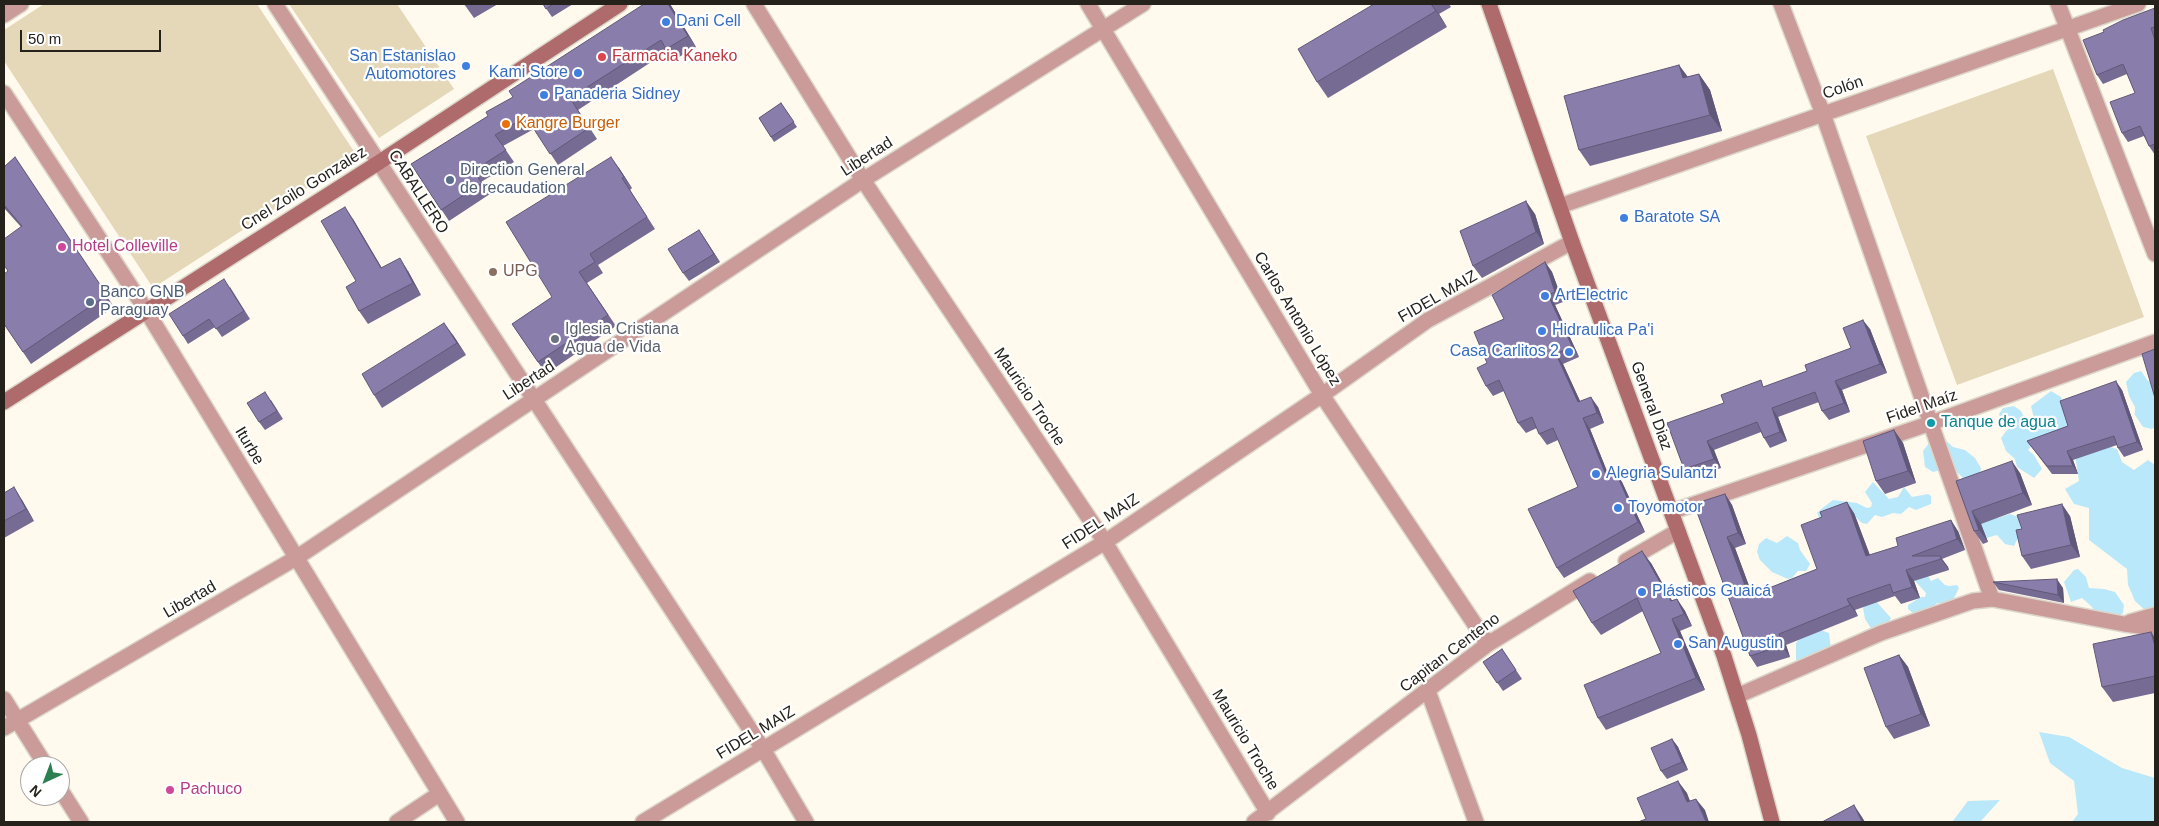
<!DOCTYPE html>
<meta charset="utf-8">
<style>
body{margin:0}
#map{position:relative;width:2159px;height:826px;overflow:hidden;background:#fffaed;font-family:Helvetica,sans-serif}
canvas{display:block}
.frame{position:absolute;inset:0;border:5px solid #25221b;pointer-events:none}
.north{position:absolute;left:20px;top:756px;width:50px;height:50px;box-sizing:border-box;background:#fff;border:1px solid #a8a7a4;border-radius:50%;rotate:223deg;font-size:14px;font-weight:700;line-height:20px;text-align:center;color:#25221b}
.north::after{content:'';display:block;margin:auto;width:18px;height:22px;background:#2c7f51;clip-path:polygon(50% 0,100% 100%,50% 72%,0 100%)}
.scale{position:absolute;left:20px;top:30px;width:141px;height:22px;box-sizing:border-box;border:2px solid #25221b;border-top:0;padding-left:6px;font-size:15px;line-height:18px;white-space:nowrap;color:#25221b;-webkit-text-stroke:4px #fff;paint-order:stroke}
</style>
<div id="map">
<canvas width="2159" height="826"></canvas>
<div class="frame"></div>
<div class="north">N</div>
<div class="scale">50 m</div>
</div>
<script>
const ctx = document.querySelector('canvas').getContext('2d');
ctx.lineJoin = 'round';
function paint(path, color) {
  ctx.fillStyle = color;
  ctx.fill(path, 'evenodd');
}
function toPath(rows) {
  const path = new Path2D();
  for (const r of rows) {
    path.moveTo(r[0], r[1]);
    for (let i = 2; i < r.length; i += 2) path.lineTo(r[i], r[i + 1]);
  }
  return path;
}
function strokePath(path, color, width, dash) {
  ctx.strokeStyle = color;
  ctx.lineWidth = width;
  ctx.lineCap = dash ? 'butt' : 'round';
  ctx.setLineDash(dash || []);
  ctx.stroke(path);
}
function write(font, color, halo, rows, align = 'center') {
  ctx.font = font + ' Helvetica,sans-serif';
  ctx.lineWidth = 4.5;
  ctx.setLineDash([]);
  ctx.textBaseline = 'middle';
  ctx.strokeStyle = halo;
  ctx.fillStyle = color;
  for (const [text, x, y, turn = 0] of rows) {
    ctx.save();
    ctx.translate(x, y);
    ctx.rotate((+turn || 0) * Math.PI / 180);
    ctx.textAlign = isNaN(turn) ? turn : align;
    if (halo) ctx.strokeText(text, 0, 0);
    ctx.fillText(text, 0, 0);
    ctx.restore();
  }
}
paint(toPath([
 [44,4,257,4,357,156,153,288,4,61,4,30],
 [289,4,397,4,454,89,379,138],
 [2053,69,2144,317,1957,385,1866,136]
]), '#e4d8b8');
paint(toPath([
 [2141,371,2148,381,2155,383,2155,427,2152,429,2143,427,2135,415,2133,411,2135,414,2135,407,2129,396,2126,382,2134,373],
 [2051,391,2061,397,2073,430,2033,444,2028,450,2034,455,2042,469,2034,478,2017,467,2015,459,2006,451,2001,438,2011,425,2002,422,1999,414,2003,408,2014,406,2021,411,2025,419,2032,422,2034,419,2031,406],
 [1941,436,1953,447,1965,450,1975,458,1981,468,1979,481,1964,479,1952,467,1933,472,1925,467,1923,451,1930,442],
 [2101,444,2117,449,2122,462,2134,470,2148,460,2155,465,2155,613,2147,612,2135,601,2128,585,2127,569,2089,540,2089,508,2074,504,2065,489,2079,481,2074,449],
 [1873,482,1889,499,1898,497,1904,487,1912,497,1928,494,1931,496,1931,504,1916,510,1909,507,1901,514,1893,513,1882,517,1875,515,1867,524,1862,523,1853,515,1828,524,1819,517,1817,513,1820,510,1833,500,1857,503,1867,508,1871,507,1872,503,1865,492],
 [1991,512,1998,518,2010,514,2021,518,2025,524,2014,546,2005,544,1997,535,1986,538,1972,516],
 [1787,536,1798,543,1800,550,1810,564,1806,571,1798,571,1792,578,1788,579,1772,572,1760,560,1757,552,1759,544,1766,538,1777,543],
 [2078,569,2086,577,2089,588,2104,589,2115,592,2124,605,2123,613,2117,617,2098,616,2091,606,2082,598,2071,602,2064,582,2074,570],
 [1927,574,1931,581,1938,578,1945,585,1949,586,1957,585,1959,588,1954,598,1948,603,1937,603,1920,619,1908,609,1908,605,1921,597,1925,597,1926,593,1915,581],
 [1875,600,1891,618,1885,629,1872,630,1865,619,1863,608,1865,604],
 [1818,629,1829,633,1831,649,1796,663,1796,643,1804,634],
 [2039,732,2069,737,2122,768,2155,778,2155,822,2072,822,2078,814,2074,781,2050,763],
 [2000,800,1980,822,1952,822,1968,801]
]), '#b9e8fa');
const street = toPath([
 [275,4,763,749,806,822],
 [754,4,863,180,1105,542,1268,813],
 [1088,4,1322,395,1488,644],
 [1781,4,1823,114,1992,599],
 [2058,4,2155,254],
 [4,15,21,4],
 [4,93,146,310,457,822],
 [1560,206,2138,4],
 [1671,512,1931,423,2155,342],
 [1626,561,1678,531],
 [2130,622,2155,615],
 [1428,691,1476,822],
 [1737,696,1881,633,1973,601,1992,599,2124,624,2155,628],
 [4,699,46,766],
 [4,728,296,558,863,180,1143,4],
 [60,789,81,822],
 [397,822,439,794],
 [643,822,1105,542,1322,395,1428,320,1572,242],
 [1254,822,1488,644,1590,581]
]);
const secondary = toPath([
 [1489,4,1572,242,1724,656,1749,735,1772,822],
 [4,402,378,163,620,4]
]);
strokePath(street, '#dcd7cb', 18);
strokePath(secondary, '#dcd7cb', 18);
strokePath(street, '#ca9b99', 15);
strokePath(secondary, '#af6b6b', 15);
paint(toPath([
 [464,4,498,4,474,18],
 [543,4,573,4,552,17],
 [670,4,696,47,674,60,668,51,578,110,597,139,558,165,534,129,503,146,514,162,481,182,490,194,449,221,411,164],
 [1374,4,1449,4,1451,7,1439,14,1447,27,1328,98,1317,82],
 [2155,8,2155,155,2149,146,2144,136,2128,142,2122,133,2135,93,2127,74,2103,84,2097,75,2104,32],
 [1679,65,1687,77,1699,74,1710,90,1722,131,1590,166,1579,150],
 [781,103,797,127,774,142,759,118],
 [15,157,114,307,31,364,4,324,8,271,21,227,4,208,4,167],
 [619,168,632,188,630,190,655,229,598,265,603,273,587,283,616,326,546,374,512,324,552,297],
 [1535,214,1544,244,1482,278,1473,266],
 [353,219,382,268,408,271,421,295,368,324,359,311,356,281],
 [699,230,720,262,689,281,683,273],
 [1545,262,1552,272,1563,302,1555,305,1579,357,1563,364,1580,401,1598,407,1604,423,1590,429,1608,474,1622,482,1645,532,1564,578,1557,568,1578,487,1558,440,1547,445,1539,434,1537,428,1526,433,1518,423,1504,391,1493,396,1486,386,1487,363,1504,319],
 [230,287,250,319,222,337,215,327,188,344,183,336],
 [1870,329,1887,373,1842,390,1850,412,1829,420,1822,411,1819,402,1778,417,1787,441,1770,448,1764,438,1761,432,1714,450,1721,468,1690,479,1684,469,1724,403,1807,371,1851,348],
 [453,335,466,355,382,408,374,395],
 [2122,390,2143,450,2124,457,2118,448,2117,445,2073,460,2078,474,2052,474,2027,441,2068,426],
 [271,400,283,419,265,430,259,422],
 [1894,430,1903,443,1916,483,1885,494,1876,481],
 [2020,473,2032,505,1981,524,1988,542,1983,544,1974,531,1956,481],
 [4,493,22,500,34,521,4,538],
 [1725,494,1732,505,1746,544,1735,548,1752,595,1817,569,1854,513,1870,555,1958,531,1965,550,1942,559,1948,567,1949,570,1914,581,1920,598,1901,604,1895,596,1855,610,1858,616,1786,645,1790,657,1757,667,1750,656,1697,512],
 [2070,516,2080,557,2031,569,2022,556],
 [1651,563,1672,601,1677,599,1685,611,1692,626,1680,631,1705,690,1606,730,1598,718,1661,653,1643,611,1601,635,1592,623],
 [1993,582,2063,588,2064,603,1999,590],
 [2151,632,2155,638,2155,693,2113,702,2102,687],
 [1502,649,1522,679,1503,691,1483,662],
 [1899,655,1908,667,1930,726,1894,739,1886,727],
 [1672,739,1678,747,1688,770,1667,779,1661,771]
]), '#766c93');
paint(toPath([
 [668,4,670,4,696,47,688,36],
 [1431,4,1439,14,1447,27,1436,11],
 [1679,65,1691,81,1683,78],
 [1699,74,1710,90,1722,131,1710,115],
 [611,157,619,168,632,188,624,177],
 [1526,201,1535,214,1544,244,1536,232],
 [345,207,353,219,389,281,381,268],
 [699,230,705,239,720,262,714,254],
 [400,258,408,271,421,295,413,283],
 [1545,262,1552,272,1563,302,1555,292],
 [1548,295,1555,305,1579,357,1572,346],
 [1863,320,1870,329,1887,373,1880,364],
 [444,323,453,335,466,355,457,343],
 [1556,354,1563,364,1585,412,1578,402],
 [1835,381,1842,390,1850,412,1844,403],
 [2116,381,2122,390,2143,450,2137,442],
 [1591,397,1598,407,1604,423,1597,413],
 [1772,408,1778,417,1787,441,1780,432],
 [1583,418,1590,429,1613,486,1606,475],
 [1894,430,1903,443,1916,483,1908,471],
 [1707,441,1714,450,1721,468,1714,459],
 [2067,451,2073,460,2078,474,2073,466],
 [2012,461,2020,473,2032,505,2023,493],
 [1615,471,1622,482,1645,532,1638,522],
 [14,487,22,500,34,521,26,509],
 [1725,494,1732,505,1746,544,1738,533],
 [1847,502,1854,513,1874,567,1866,556],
 [2062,504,2070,516,2080,557,2071,545],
 [1972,511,1981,524,1988,542,1979,530],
 [1951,520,1958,531,1965,550,1957,539],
 [1727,537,1735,548,1757,607,1749,596],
 [1642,551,1651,563,1679,613,1671,601],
 [1940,556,1948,567,1949,570,1941,559],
 [1906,570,1914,581,1920,598,1912,587],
 [2057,579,2063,588,2064,603,2058,595],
 [1677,599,1685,611,1692,626,1684,614],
 [1847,599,1855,610,1858,616,1850,605],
 [1672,619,1680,631,1705,690,1696,678],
 [2151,632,2155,638,2155,646],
 [1779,634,1786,645,1790,657,1782,646],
 [1899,655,1908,667,1930,726,1921,714],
 [1672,739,1678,747,1688,770,1682,762],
 [1678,781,1687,793,1695,814,1687,802],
 [1696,799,1705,810,1709,822,1706,822],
 [1854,805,1862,817,1865,822,1862,822]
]), '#605878');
const building = toPath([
 [543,4,553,4,546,9,543,4],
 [644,4,668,4,688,36,666,49,661,40,570,98,589,128,550,154,526,117,495,135,506,150,473,171,482,183,441,210,411,164,488,116,486,112,513,97,509,91,644,4],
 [1374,4,1431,4,1436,11,1317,82,1298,49,1374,4],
 [2155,8,2155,27,2151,28,2155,40,2155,144,2149,146,2140,126,2122,133,2110,102,2135,93,2123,64,2097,75,2083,40,2104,32,2103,30,2123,20,2155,8],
 [1679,65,1683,78,1699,74,1710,115,1579,150,1564,96,1679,65],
 [781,103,794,122,771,137,759,118,781,103],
 [15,157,107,295,23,352,4,324,4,274,8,271,4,265,4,239,22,226,4,205,4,167,15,157],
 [611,157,624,177,622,178,647,217,590,254,595,262,579,272,608,315,538,362,512,324,552,297,506,222,611,157],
 [1526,201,1536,232,1473,266,1460,231,1526,201],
 [345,207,381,268,400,258,413,283,359,311,346,287,356,281,321,221,345,207],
 [699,230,714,254,683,273,668,249,699,230],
 [1545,262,1555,292,1548,295,1572,346,1556,354,1578,402,1591,397,1597,413,1583,418,1606,475,1615,471,1638,522,1557,568,1528,509,1578,487,1553,428,1539,434,1532,417,1518,423,1499,380,1486,386,1477,368,1487,363,1474,332,1504,319,1492,295,1545,262],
 [224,279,244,311,216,329,209,319,183,336,169,314,224,279],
 [1863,320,1880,364,1835,381,1844,403,1822,411,1815,392,1772,408,1780,432,1764,438,1757,422,1707,441,1714,459,1684,469,1667,423,1724,403,1721,395,1761,380,1763,387,1807,371,1805,365,1851,348,1843,328,1863,320],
 [444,323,457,343,374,395,362,374,444,323],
 [2155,349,2155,398,2142,354,2155,349],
 [2116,381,2137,442,2118,448,2114,436,2067,451,2073,466,2047,466,2027,441,2068,426,2060,401,2116,381],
 [265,392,277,411,259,422,247,403,265,392],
 [1894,430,1908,471,1876,481,1863,441,1894,430],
 [2012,461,2023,493,1972,511,1979,530,1974,531,1956,481,2012,461],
 [14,487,26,509,4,521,4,493,14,487],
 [1725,494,1738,533,1727,537,1749,596,1817,569,1801,525,1822,517,1820,512,1847,502,1866,556,1898,546,1896,538,1951,520,1957,539,1912,556,1940,556,1941,559,1906,570,1912,587,1893,593,1890,584,1847,599,1850,605,1779,634,1782,646,1750,656,1697,512,1703,501,1725,494],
 [2062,504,2071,545,2022,556,2016,530,2022,529,2017,515,2062,504],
 [1642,551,1671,601,1677,599,1684,614,1672,619,1696,678,1598,718,1584,685,1661,653,1637,598,1592,623,1573,591,1642,551],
 [2057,579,2058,595,1993,582,2057,579],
 [2151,632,2155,646,2155,676,2102,687,2093,644,2151,632],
 [1502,649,1516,670,1497,683,1483,662,1502,649],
 [1899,655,1921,714,1886,727,1864,668,1899,655],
 [1672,739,1682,762,1661,771,1651,748,1672,739],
 [1678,781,1687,802,1696,799,1706,822,1638,822,1646,819,1637,798,1678,781],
 [1854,805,1862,822,1822,822,1854,805]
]);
paint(building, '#897eab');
strokePath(building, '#605878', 1);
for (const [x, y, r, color] of [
 [666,22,5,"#3f7fe0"],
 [602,57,5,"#e0444e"],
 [466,66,5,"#3f7fe0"],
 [578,73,5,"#3f7fe0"],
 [544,95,5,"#3f7fe0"],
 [506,124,5,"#e8710a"],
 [450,180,5,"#5c6f8a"],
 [1624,218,5,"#3f7fe0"],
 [62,247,5,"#d1479c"],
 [493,272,5,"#8d6e63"],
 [1545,296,5,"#3f7fe0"],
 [90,302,5,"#5c6f8a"],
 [1542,331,5,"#3f7fe0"],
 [555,339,5,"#6b7280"],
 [1569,352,5,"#3f7fe0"],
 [1931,423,5,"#0f9aa8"],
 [1596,474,5,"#3f7fe0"],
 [1618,508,5,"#3f7fe0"],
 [1642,592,5,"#3f7fe0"],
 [1678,644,5,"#3f7fe0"],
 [170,790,5,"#d1479c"]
]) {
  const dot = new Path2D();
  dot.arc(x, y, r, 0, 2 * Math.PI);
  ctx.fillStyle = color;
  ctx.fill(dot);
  strokePath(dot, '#fff', 2);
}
write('16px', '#366cbe', '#fff', [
 ["Dani Cell",676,22],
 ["San Estanislao",456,57,"right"],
 ["Automotores",456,75,"right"],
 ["Kami Store",568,73,"right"],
 ["Panaderia Sidney",554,95],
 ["Baratote SA",1634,218],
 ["ArtElectric",1555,296],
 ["Hidraulica Pa'i",1552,331],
 ["Casa Carlitos 2",1559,352,"right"],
 ["Alegria Sulantzi",1606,474],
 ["Toyomotor",1628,508],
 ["Plásticos Guaicá",1652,592],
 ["San Augustin",1688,644]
], 'left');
write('16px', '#be3a42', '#fff', [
 ["Farmacia Kaneko",612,57]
], 'left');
write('16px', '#25221b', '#fff', [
 ["Colón",1843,88,-19],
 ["Libertad",867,157,-33],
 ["Cnel Zoilo Gonzalez",304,189,-32],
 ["CABALLERO",418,192,57],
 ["FIDEL MAIZ",1438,297,-30],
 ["Carlos Antonio López",1297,319,59],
 ["Libertad",529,381,-33],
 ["Mauricio Troche",1029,397,56],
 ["General Diaz",1651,406,70],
 ["Fidel Maíz",1922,407,-19],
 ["Iturbe",249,446,59],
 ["FIDEL MAIZ",1101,522,-33],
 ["Libertad",190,600,-30],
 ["Capitan Centeno",1450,653,-37],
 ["FIDEL MAIZ",756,733,-31],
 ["Mauricio Troche",1245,740,59]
]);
write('16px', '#c56008', '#fff', [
 ["Kangre Burger",516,124]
], 'left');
write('16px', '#4e5e75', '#fff', [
 ["Direction General",460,171],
 ["de recaudation",460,189],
 ["Banco GNB",100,293],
 ["Paraguay",100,311]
], 'left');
write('16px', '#b23c85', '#fff', [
 ["Hotel Colleville",72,247],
 ["Pachuco",180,790]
], 'left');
write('16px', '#785e54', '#fff', [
 ["UPG",503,272]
], 'left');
write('16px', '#5b616d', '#fff', [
 ["Iglesia Cristiana",565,330],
 ["Agua de Vida",565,348]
], 'left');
write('16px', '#0d838f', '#fff', [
 ["Tanque de agua",1941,423]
], 'left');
</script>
